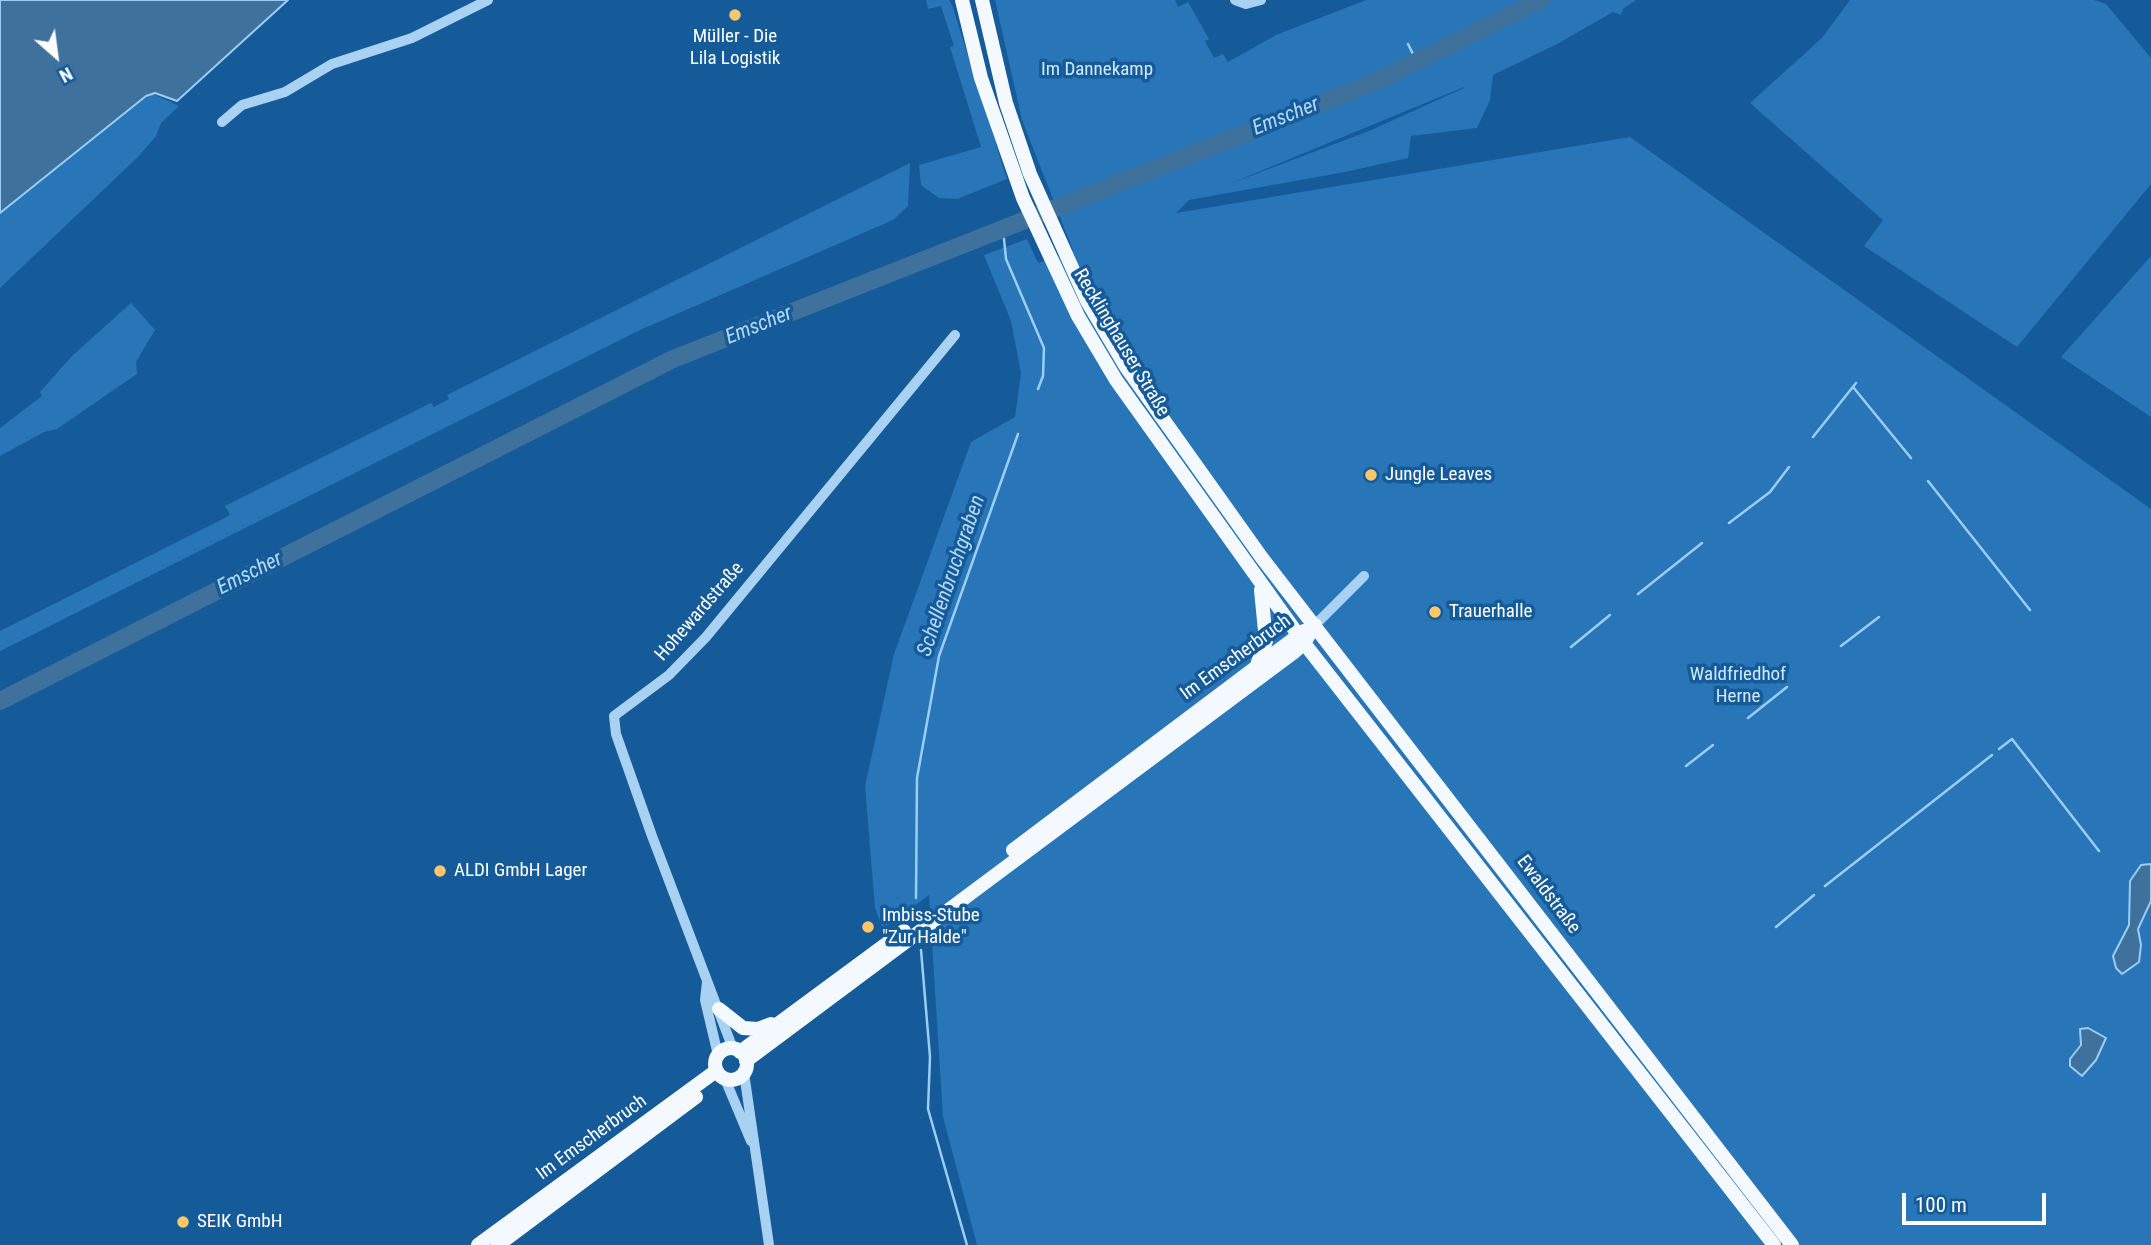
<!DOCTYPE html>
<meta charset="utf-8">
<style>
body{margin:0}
#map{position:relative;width:2151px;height:1245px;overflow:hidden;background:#155b99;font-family:"Roboto Condensed",sans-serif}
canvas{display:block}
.north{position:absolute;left:21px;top:21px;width:70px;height:70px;-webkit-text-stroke:5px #155b99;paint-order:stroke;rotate:152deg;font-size:19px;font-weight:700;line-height:28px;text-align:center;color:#fff}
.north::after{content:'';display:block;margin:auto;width:24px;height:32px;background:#fff;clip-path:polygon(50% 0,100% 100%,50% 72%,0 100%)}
.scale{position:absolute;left:1902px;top:1193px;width:144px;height:32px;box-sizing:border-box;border:4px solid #fff;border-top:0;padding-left:9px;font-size:21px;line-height:24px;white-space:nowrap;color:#fff;-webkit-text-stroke:5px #155b99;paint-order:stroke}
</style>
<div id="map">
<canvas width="2151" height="1245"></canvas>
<div class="north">N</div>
<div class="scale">100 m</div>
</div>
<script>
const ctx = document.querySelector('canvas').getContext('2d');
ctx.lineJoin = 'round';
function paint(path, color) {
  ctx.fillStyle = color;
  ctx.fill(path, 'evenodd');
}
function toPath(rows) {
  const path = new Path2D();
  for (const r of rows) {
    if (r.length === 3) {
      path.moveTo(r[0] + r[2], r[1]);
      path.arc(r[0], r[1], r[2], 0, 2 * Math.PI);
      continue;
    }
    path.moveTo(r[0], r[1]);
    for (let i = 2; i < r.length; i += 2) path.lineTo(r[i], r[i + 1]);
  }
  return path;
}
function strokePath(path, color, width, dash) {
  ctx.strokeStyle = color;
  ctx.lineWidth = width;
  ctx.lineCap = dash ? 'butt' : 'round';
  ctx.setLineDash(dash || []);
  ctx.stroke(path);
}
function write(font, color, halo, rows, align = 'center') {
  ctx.font = font + ' "Roboto Condensed",sans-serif';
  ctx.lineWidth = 7;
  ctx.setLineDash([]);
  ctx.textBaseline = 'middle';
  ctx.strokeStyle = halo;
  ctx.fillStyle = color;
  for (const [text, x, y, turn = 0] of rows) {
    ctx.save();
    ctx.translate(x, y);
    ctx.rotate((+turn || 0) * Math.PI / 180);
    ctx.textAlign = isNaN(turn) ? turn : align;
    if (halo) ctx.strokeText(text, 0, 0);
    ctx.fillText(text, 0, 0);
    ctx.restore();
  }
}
paint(toPath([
 [926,0,949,0,952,5,1007,179,957,199,939,198,921,185,919,165,981,147,950,47,954,46,941,6,928,9],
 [995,0,1175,0,1178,7,1188,2,1209,39,1205,41,1214,58,1223,54,1228,62,1276,35,1366,0,1636,0,1623,9,1621,15,1613,12,1559,43,1493,75,1490,100,1477,128,1411,136,1408,158,1345,172,1189,200,1176,213,1630,137,2151,509,2151,1245,977,1245,943,1117,929,895,883,930,875,908,865,786,894,654,971,442,1015,417,1021,373,1011,321,984,255,1027,239,1038,263,1073,250,1022,120],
 [1464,88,1369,131,1229,184,1464,87],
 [1850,0,2094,0,2106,4,2151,58,2151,184,2017,347,1864,246,1883,220,1750,103,1822,38],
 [151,93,179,106,161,123,156,136,139,156,0,288,0,213],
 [910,163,908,206,893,220,640,330,0,651,0,631,217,522,230,515,225,506,431,403,434,407,449,399,447,395],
 [2151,256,2151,417,2061,357],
 [131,303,155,330,136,362,137,374,57,429,44,432,0,456,0,428,42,396,40,392,72,356]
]), '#2875b7');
const water = toPath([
 [0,0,288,0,177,101,155,93,146,96,0,213,0,0],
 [2151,864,2151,901,2138,929,2141,945,2139,962,2122,974,2116,968,2113,956,2129,925,2130,881,2141,865,2151,864],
 [2088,1028,2106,1038,2096,1060,2082,1076,2070,1066,2070,1059,2081,1045,2080,1029,2088,1028]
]);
paint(water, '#3f719d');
strokePath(water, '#9bcdf5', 2);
strokePath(toPath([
 [1408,44,1417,62],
 [1003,229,1006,259,1044,348,1043,376,1038,389],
 [1853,387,1911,458],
 [1813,437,1856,383],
 [1928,481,2030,610],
 [1729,523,1770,492,1789,467],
 [1638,594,1702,543],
 [1841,646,1879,617],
 [1571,647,1610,615],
 [1748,718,1787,687],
 [1999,749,2012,739,2099,851],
 [1686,766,1713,745],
 [1825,886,1992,755],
 [916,898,917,778,939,656,1018,434],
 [1776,927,1814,895],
 [921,950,930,1057,928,1109,967,1245]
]), '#9bcdf5', 2.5);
strokePath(toPath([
 [0,701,673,359,1375,82,1541,0]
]), '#3f719d', 18);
strokePath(toPath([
 [1235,0,1246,4,1261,0],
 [222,122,242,105,285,92,332,64,412,38,488,0],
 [1315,625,1364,576],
 [707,982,705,1000,718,1055],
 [733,1049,652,836,616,734,614,716,669,675,706,637,955,335],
 [744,1073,769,1245],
 [725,1079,751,1141]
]), '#a9d1f2', 10);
strokePath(toPath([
 [962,0,981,78,1023,198,1078,316,1116,380,1304,643,1774,1245],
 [982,0,1006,103,1030,174,1087,301,1126,367,1262,558,1792,1245],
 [1258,662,1266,641,1261,590],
 [1013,850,1304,631],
 [719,1009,743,1028,758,1029,771,1024],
 [731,1064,16],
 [740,1052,904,931],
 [746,1061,1293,653,1304,643,1315,625],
 [478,1245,716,1071],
 [498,1245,696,1097]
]), '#f4f9ff', 14);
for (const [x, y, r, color] of [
 [735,15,7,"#ffc66a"],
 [1371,475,7,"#ffc66a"],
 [1435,612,7,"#ffc66a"],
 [440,871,7,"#ffc66a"],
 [868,927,7,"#ffc66a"],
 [183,1222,7,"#ffc66a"]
]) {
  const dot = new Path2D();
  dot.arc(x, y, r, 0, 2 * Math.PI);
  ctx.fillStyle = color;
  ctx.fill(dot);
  strokePath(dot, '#155b99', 2.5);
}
write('19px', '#fff', '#155b99', [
 ["Müller - Die",735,37,"center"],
 ["Lila Logistik",735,59,"center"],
 ["Jungle Leaves",1385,475],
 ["Trauerhalle",1449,612],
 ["ALDI GmbH Lager",454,871],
 ["Imbiss-Stube",882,916],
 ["\"Zur Halde\"",882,938],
 ["SEIK GmbH",197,1222]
], 'left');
write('19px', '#d1e9fd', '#155b99', [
 ["Im Dannekamp",1097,70],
 ["Waldfriedhof",1738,675],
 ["Herne",1738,697]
]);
write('19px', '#fff', '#155b99', [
 ["Recklinghauser Straße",1121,343,59],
 ["Hohewardstraße",700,612,-49],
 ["Im Emscherbruch",1236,658,-36],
 ["Ewaldstraße",1548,895,53],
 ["Im Emscherbruch",592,1138,-36]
]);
write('italic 21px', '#b5daf9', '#155b99', [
 ["Emscher",1286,117,-22],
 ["Emscher",759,326,-22],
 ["Emscher",250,574,-27],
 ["Schellenbruchgraben",952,576,-71]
]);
</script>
